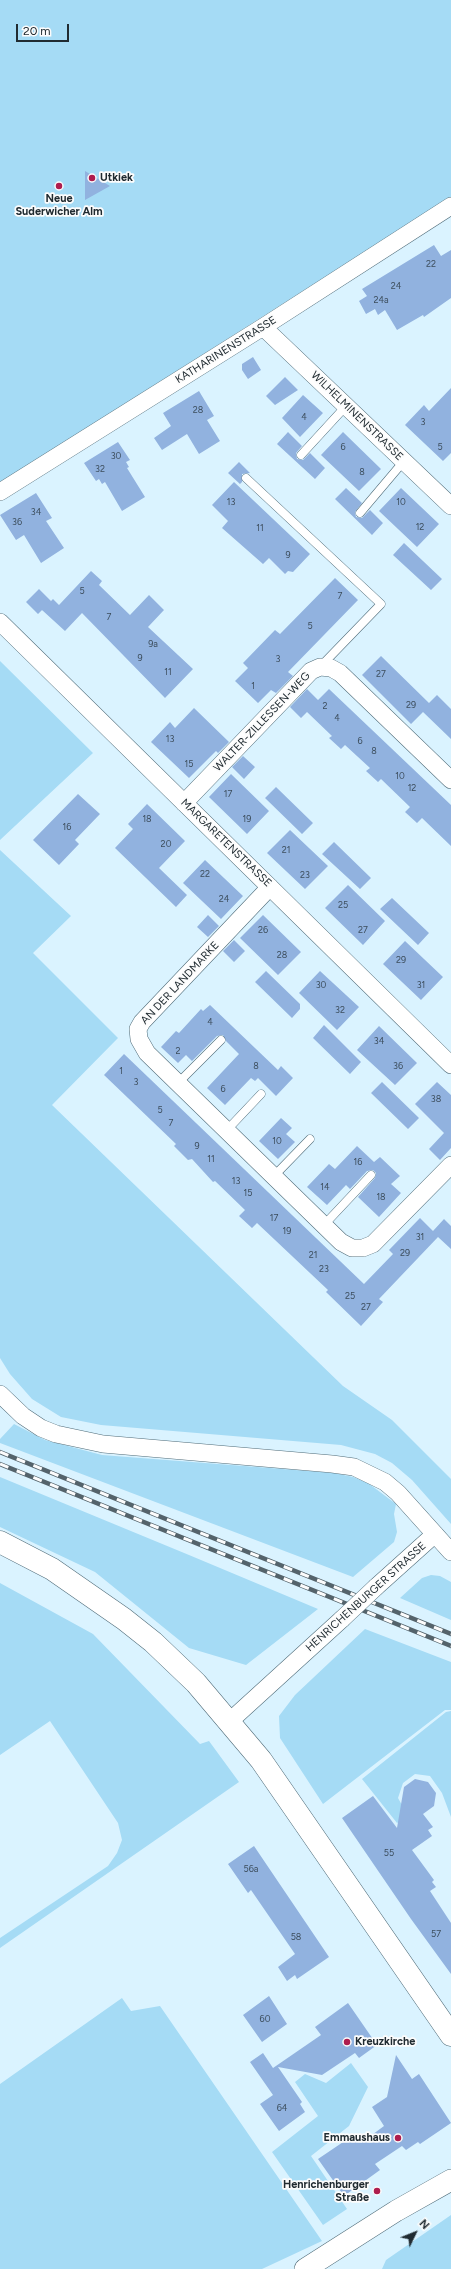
<!DOCTYPE html>
<meta charset="utf-8">
<style>
body{margin:0}
#map{position:relative;width:451px;height:2269px;overflow:hidden;background:#daf3ff;font-family:Figtree,sans-serif}
canvas{display:block}
.north{position:absolute;left:395px;top:2213px;width:40px;height:40px;-webkit-text-stroke:3px #fcfcfc;paint-order:stroke;rotate:47deg;font-size:11px;font-weight:700;line-height:16px;text-align:center;color:#202b31}
.north::after{content:'';display:block;margin:auto;width:14px;height:18px;background:#202b31;clip-path:polygon(50% 0,100% 100%,50% 72%,0 100%)}
.scale{position:absolute;left:16px;top:24px;width:53px;height:18px;box-sizing:border-box;border:2px solid #202b31;border-top:0;padding-left:5px;font-size:12px;line-height:14px;white-space:nowrap;color:#202b31;-webkit-text-stroke:3px #fcfcfc;paint-order:stroke}
</style>
<div id="map">
<canvas width="451" height="2269"></canvas>
<div class="north">N</div>
<div class="scale">20 m</div>
</div>
<script>
const ctx = document.querySelector('canvas').getContext('2d');
ctx.lineJoin = 'round';
function paint(path, color) {
  ctx.fillStyle = color;
  ctx.fill(path, 'evenodd');
}
function toPath(rows) {
  const path = new Path2D();
  for (const r of rows) {
    path.moveTo(r[0], r[1]);
    for (let i = 2; i < r.length; i += 2) path.lineTo(r[i], r[i + 1]);
  }
  return path;
}
function strokePath(path, color, width, dash) {
  ctx.strokeStyle = color;
  ctx.lineWidth = width;
  ctx.lineCap = dash ? 'butt' : 'round';
  ctx.setLineDash(dash || []);
  ctx.stroke(path);
}
function write(font, color, halo, rows, align = 'center') {
  ctx.font = font + ' Figtree,sans-serif';
  ctx.lineWidth = 3.5;
  ctx.setLineDash([]);
  ctx.textBaseline = 'middle';
  ctx.strokeStyle = halo;
  ctx.fillStyle = color;
  for (const [text, x, y, turn = 0] of rows) {
    ctx.save();
    ctx.translate(x, y);
    ctx.rotate((+turn || 0) * Math.PI / 180);
    ctx.textAlign = isNaN(turn) ? turn : align;
    if (halo) ctx.strokeText(text, 0, 0);
    ctx.fillText(text, 0, 0);
    ctx.restore();
  }
}
paint(toPath([
 [0,0,451,0,451,197,0,483],
 [0,661,93,753,0,840],
 [0,850,71,916,33,953,118,1038,52,1105,343,1386,392,1420,451,1479,451,1524,412,1480,392,1463,375,1454,341,1445,101,1425,61,1417,32,1399,10,1374,0,1358],
 [14,1424,45,1440,102,1455,334,1473,353,1477,368,1483,396,1504,394,1514,397,1532,394,1542,353,1577,0,1443,0,1439],
 [0,1477,189,1555,318,1609,246,1665,189,1648,95,1572,0,1527],
 [431,1575,440,1576,451,1582,451,1620,400,1598,422,1578],
 [0,1583,93,1634,200,1744,209,1741,239,1782,0,1948,0,1938,108,1866,117,1853,122,1840,118,1823,50,1721,0,1755],
 [365,1629,451,1662,451,1710,445,1710,323,1804,280,1738,279,1716,295,1695],
 [451,1711,451,1817,442,1793,430,1776,415,1774,403,1783,398,1798,408,1816,397,1823,362,1779,446,1712],
 [122,1998,131,2011,160,2006,322,2241,262,2269,0,2269,0,2084],
 [351,2063,368,2087,349,2126,311,2156,347,2209,323,2225,272,2152,318,2116,295,2082,305,2074,326,2083],
 [451,2215,451,2269,382,2269,386,2260]
]), '#a5dbf5');
paint(toPath([
 [85,171,110,186,85,200],
 [434,245,441,256,451,250,451,298,424,317,423,315,397,330,385,310,378,315,375,309,366,314,359,301,367,296,362,289],
 [253,357,261,370,248,379,242,370,242,364],
 [285,377,298,390,275,405,266,396],
 [451,388,451,453,443,461,405,425,424,405,429,411],
 [199,391,214,416,207,420,220,441,199,454,187,434,162,450,154,438,171,426,163,413],
 [303,395,323,413,300,437,282,418],
 [288,432,302,446,296,453,297,459,303,460,310,453,325,468,315,479,277,444],
 [343,432,381,469,359,491,321,455],
 [118,442,130,460,126,462,129,467,127,468,145,497,122,511,105,482,102,484,99,479,96,481,84,463],
 [239,462,250,473,242,474,242,482,240,484,228,473],
 [234,482,310,554,293,572,288,571,285,574,269,558,263,564,222,528,228,521,212,505],
 [346,488,362,503,355,512,356,517,362,518,370,510,383,523,372,535,335,499],
 [401,488,439,524,417,547,379,511],
 [36,493,52,518,46,521,64,548,41,563,24,535,16,540,0,515],
 [404,543,442,579,431,590,393,555],
 [91,571,102,581,99,585,130,615,149,595,164,610,148,627,193,669,165,698,82,613,65,631,42,610,53,599,59,605],
 [335,578,358,600,288,672,293,676,276,693,271,690,258,703,235,681,248,668,243,663,275,630,280,634],
 [39,589,51,601,38,614,26,602],
 [381,656,429,703,437,695,451,709,451,739,423,712,411,724,362,675],
 [307,689,318,700,329,689,451,805,451,846,422,818,417,823,405,812,410,807,381,779,378,782,366,771,370,768,345,745,341,749,329,738,332,736,307,712,301,718,290,707],
 [194,708,229,742,218,753,216,751,189,778,151,742,170,722,175,728],
 [243,756,255,767,244,779,232,767],
 [231,774,269,811,247,834,209,797],
 [276,787,313,823,302,834,265,798],
 [78,794,100,814,75,840,79,844,59,865,33,840],
 [147,804,185,841,159,868,187,895,176,907,115,848,133,829,128,824],
 [290,830,328,866,305,889,267,853],
 [334,842,371,878,360,889,322,854],
 [205,860,243,896,221,919,183,883],
 [348,885,385,921,363,945,325,908],
 [392,898,429,933,418,945,380,909],
 [208,915,219,926,208,937,197,927],
 [263,915,301,952,278,975,240,938],
 [234,940,245,951,234,962,223,951],
 [405,941,443,977,421,1000,383,964],
 [266,971,300,1004,300,1009,292,1018,255,982],
 [320,971,359,1007,337,1030,299,993],
 [210,1005,278,1070,281,1066,293,1078,276,1096,258,1078,255,1081,251,1078,225,1105,207,1088,239,1054,226,1041,223,1035,217,1036,192,1061,186,1055,178,1063,161,1047,176,1031,179,1033,201,1009,203,1011],
 [324,1025,361,1062,350,1074,313,1038],
 [379,1026,417,1063,395,1085,357,1050],
 [124,1054,364,1284,393,1254,389,1250,420,1218,433,1231,444,1219,451,1226,451,1249,438,1237,379,1299,383,1302,361,1326,326,1292,328,1290,257,1223,252,1228,239,1216,245,1210,215,1181,213,1182,192,1159,188,1160,174,1146,176,1144,104,1075],
 [382,1082,419,1118,408,1129,371,1093],
 [437,1082,451,1095,451,1148,440,1160,429,1149,444,1133,415,1104],
 [281,1118,292,1128,286,1134,295,1142,278,1159,259,1141],
 [357,1146,374,1162,380,1157,400,1176,391,1184,401,1193,379,1217,358,1197,375,1178,376,1173,373,1170,367,1171,350,1189,346,1185,327,1205,307,1187,329,1164,335,1169],
 [415,1779,428,1782,436,1793,434,1806,423,1814,433,1827,428,1830,432,1836,412,1850,434,1880,432,1882,436,1887,430,1891,451,1923,451,1974,411,1919,342,1818,373,1796,397,1828,404,1787],
 [254,1846,329,1957,297,1979,295,1975,287,1981,278,1967,295,1954,251,1890,248,1893,228,1864],
 [269,1996,287,2024,262,2042,243,2015],
 [348,2003,377,2045,359,2058,355,2053,322,2075,278,2067,302,2102,300,2104,305,2112,279,2131,260,2104,273,2095,250,2062,263,2053,273,2068,321,2035,315,2027],
 [396,2055,412,2079,419,2074,451,2123,420,2144,418,2142,406,2150,402,2146,375,2164,380,2170,344,2196,318,2159,355,2134,361,2143,384,2126,372,2107,387,2097]
]), '#91b2df');
const service = toPath([
 [301,455,346,406],
 [246,478,381,604,321,666],
 [360,513,404,461],
 [178,1083,221,1040],
 [227,1130,261,1094],
 [274,1176,310,1139],
 [324,1225,371,1175]
]);
const minor = toPath([
 [263,327,451,506],
 [0,492,263,327,451,206],
 [0,622,451,1065],
 [184,803,311,671,320,667,331,668,340,673,451,780],
 [270,887,142,1022,138,1029,139,1039,147,1053,341,1242,352,1248,363,1248,373,1244,451,1165],
 [0,1394,23,1416,41,1428,56,1434,103,1444,332,1464,354,1467,385,1482,398,1493,451,1552],
 [376,1587,435,1534],
 [230,1721,342,1619]
]);
const tertiary = toPath([
 [305,2269,396,2211,451,2180]
]);
const secondary = toPath([
 [0,1542,52,1569,124,1619,153,1642,196,1683,261,1760,451,2035]
]);
strokePath(service, '#506c79', 9);
strokePath(minor, '#506c79', 18);
strokePath(tertiary, '#506c79', 22);
strokePath(secondary, '#506c79', 23);
strokePath(service, '#fff', 8);
strokePath(minor, '#fff', 17);
strokePath(tertiary, '#fff', 21);
strokePath(secondary, '#fff', 22);
const rail = toPath([
 [0,1452,451,1634],
 [0,1464,451,1646]
]);
strokePath(rail, '#54636b', 4.5);
strokePath(rail, '#fcfcfc', 3, [9]);
const minorBridge = toPath([
 [342,1619,376,1587]
]);
strokePath(minorBridge, '#506c79', 18, []);
strokePath(minorBridge, '#fff', 17);
for (const [x, y, r, color] of [
 [92,178,4,"#ae1d4e"],
 [59,186,4,"#ae1d4e"],
 [347,2042,4,"#ae1d4e"],
 [398,2138,4,"#ae1d4e"],
 [377,2191,4,"#ae1d4e"]
]) {
  const dot = new Path2D();
  dot.arc(x, y, r, 0, 2 * Math.PI);
  ctx.fillStyle = color;
  ctx.fill(dot);
  strokePath(dot, '#fcfcfc', 1.5);
}
write('9px', '#3c4d5c', null, [
 ["22",431,264],
 ["24",396,286],
 ["24a",381,300],
 ["28",198,410],
 ["4",304,417],
 ["3",423,422],
 ["6",343,447],
 ["5",440,447],
 ["30",116,456],
 ["32",100,469],
 ["8",362,472],
 ["13",231,502],
 ["10",401,502],
 ["34",36,512],
 ["36",17,522],
 ["12",420,527],
 ["11",260,528],
 ["9",288,555],
 ["5",82,591],
 ["7",340,596],
 ["7",109,617],
 ["5",310,626],
 ["9a",153,644],
 ["9",140,658],
 ["3",278,659],
 ["11",168,672],
 ["27",381,674],
 ["1",253,686],
 ["29",411,705],
 ["2",325,706],
 ["4",337,718],
 ["13",170,739],
 ["6",360,741],
 ["8",374,751],
 ["15",189,764],
 ["10",400,776],
 ["12",412,788],
 ["17",228,794],
 ["18",147,819],
 ["19",247,819],
 ["16",67,827],
 ["20",166,844],
 ["21",286,850],
 ["22",205,874],
 ["23",305,875],
 ["24",224,899],
 ["25",343,905],
 ["26",263,930],
 ["27",363,930],
 ["28",282,955],
 ["29",401,960],
 ["30",321,985],
 ["31",421,985],
 ["32",340,1010],
 ["4",210,1022],
 ["34",379,1041],
 ["2",178,1051],
 ["8",256,1066],
 ["36",398,1066],
 ["1",121,1071],
 ["3",136,1082],
 ["6",223,1089],
 ["38",436,1099],
 ["5",160,1110],
 ["7",171,1123],
 ["10",277,1141],
 ["9",197,1146],
 ["11",211,1159],
 ["16",358,1162],
 ["13",236,1181],
 ["14",325,1187],
 ["15",248,1193],
 ["18",381,1197],
 ["17",274,1218],
 ["19",287,1231],
 ["31",420,1237],
 ["29",405,1253],
 ["21",313,1255],
 ["23",324,1269],
 ["25",350,1296],
 ["27",366,1307],
 ["55",389,1853],
 ["56a",251,1869],
 ["57",436,1934],
 ["58",296,1937],
 ["60",265,2019],
 ["64",282,2108]
]);
write('bold 11px', '#202b31', '#fcfcfc', [
 ["Utkiek",100,178],
 ["Neue",59,199,"center"],
 ["Suderwicher Alm",59,212,"center"],
 ["Kreuzkirche",355,2042],
 ["Emmaushaus",390,2138,"right"],
 ["Henrichenburger",369,2185,"right"],
 ["Straße",369,2198,"right"]
], 'left');
write('11px', '#202b31', '#fcfcfc', [
 ["KATHARINENSTRASSE",226,350,-32],
 ["WILHELMINENSTRASSE",357,416,44],
 ["WALTER-ZILLESSEN-WEG",262,722,-46],
 ["MARGARETENSTRASSE",226,843,44],
 ["AN DER LANDMARKE",180,983,-47],
 ["HENRICHENBURGER STRASSE",366,1597,-42]
]);
</script>
